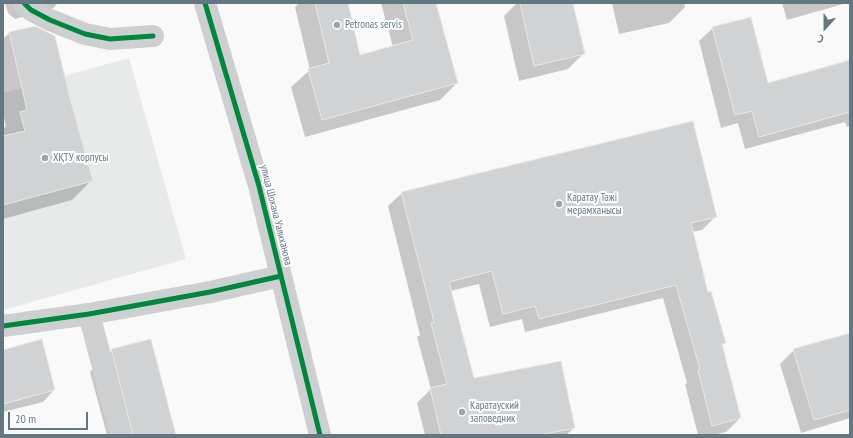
<!DOCTYPE html>
<meta charset="utf-8">
<style>
body{margin:0}
#map{position:relative;width:853px;height:438px;overflow:hidden;background:#f9f9f9;font-family:"PT Sans Narrow",sans-serif}
canvas{display:block}
.frame{position:absolute;inset:0;border:4px solid #657683;pointer-events:none}
.north{position:absolute;left:805px;top:8px;width:40px;height:40px;-webkit-text-stroke:3px #fff;paint-order:stroke;rotate:201deg;font-size:11px;font-weight:700;line-height:16px;text-align:center;color:#657683}
.north::after{content:'';display:block;margin:auto;width:14px;height:18px;background:#657683;clip-path:polygon(50% 0,100% 100%,50% 72%,0 100%)}
.scale{position:absolute;left:8px;top:412px;width:80px;height:18px;box-sizing:border-box;border:2px solid #657683;border-top:0;padding-left:5px;font-size:12px;line-height:14px;white-space:nowrap;color:#657683;-webkit-text-stroke:3px #fff;paint-order:stroke}
</style>
<div id="map">
<canvas width="853" height="438"></canvas>
<div class="frame"></div>
<div class="north">С</div>
<div class="scale">20 m</div>
</div>
<script>
const ctx = document.querySelector('canvas').getContext('2d');
ctx.lineJoin = 'round';
function paint(path, color) {
  ctx.fillStyle = color;
  ctx.fill(path, 'evenodd');
}
function toPath(rows) {
  const path = new Path2D();
  for (const r of rows) {
    path.moveTo(r[0], r[1]);
    for (let i = 2; i < r.length; i += 2) path.lineTo(r[i], r[i + 1]);
  }
  return path;
}
function strokePath(path, color, width, dash) {
  ctx.strokeStyle = color;
  ctx.lineWidth = width;
  ctx.lineCap = dash ? 'butt' : 'round';
  ctx.setLineDash(dash || []);
  ctx.stroke(path);
}
function write(font, color, halo, rows, align = 'center') {
  ctx.font = font + ' "PT Sans Narrow",sans-serif';
  ctx.lineWidth = 4;
  ctx.setLineDash([]);
  ctx.textBaseline = 'middle';
  ctx.strokeStyle = halo;
  ctx.fillStyle = color;
  for (const [text, x, y, turn = 0] of rows) {
    ctx.save();
    ctx.translate(x, y);
    ctx.rotate((+turn || 0) * Math.PI / 180);
    ctx.textAlign = isNaN(turn) ? turn : align;
    if (halo) ctx.strokeText(text, 0, 0);
    ctx.fillText(text, 0, 0);
    ctx.restore();
  }
}
paint(toPath([
 [129,58,186,259,3,310,3,93]
]), '#e8e9e9');
paint(toPath([
 [5,3,58,3,53,8,15,19,8,13],
 [299,3,347,3,360,56,393,47,381,3,435,3,457,83,440,100,305,137,291,87,310,70,295,7],
 [517,3,572,3,584,53,568,69,519,81,504,16],
 [612,3,684,3,685,7,669,23,619,34],
 [782,3,847,3,787,20],
 [35,27,69,98,92,180,72,200,3,219,3,130,6,126,3,113,3,39,9,33],
 [713,28,767,84,850,61,850,126,847,127,845,122,745,149,738,123,721,128,699,41],
 [402,193,716,216,702,230,692,232,707,293,725,342,722,346,740,418,726,432,713,435,698,435,685,384,687,383,663,298,525,332,522,319,490,327,479,284,450,291,473,379,574,428,566,435,425,435,417,403,431,389,417,337,420,335,388,206],
 [850,334,850,418,801,433,780,364,794,350],
 [112,350,175,435,107,435,90,372],
 [3,351,54,390,43,402,3,412]
]), '#0003');
const building = toPath([
 [315,3,348,3,360,55,413,40,403,3,436,3,458,83,322,120,308,69,329,63,315,3],
 [520,3,573,3,585,54,534,66,520,3],
 [751,17,768,83,850,60,850,112,759,137,752,111,735,115,712,27,751,17],
 [35,26,55,36,70,98,93,181,3,205,3,136,25,131,20,112,27,110,9,32,35,26],
 [693,121,717,217,691,223,708,292,711,291,726,343,722,344,741,418,712,426,698,370,700,369,676,285,539,319,535,306,503,314,492,271,449,282,474,378,561,361,575,428,540,435,441,435,430,388,447,384,431,323,434,322,401,192,693,121],
 [850,333,850,410,814,420,793,349,850,333],
 [42,339,55,390,3,404,3,350,42,339],
 [151,339,176,435,133,435,111,349,151,339]
]);
paint(building, '#d0d2d3');
strokePath(building, '#e8e8e8', 1);
strokePath(toPath([
 [24,3,31,10,50,20,85,34,110,39,153,36],
 [205,3,259,186,320,435],
 [89,314,121,435],
 [3,326,89,314,210,292,281,276]
]), '#cecfd0', 22);
strokePath(toPath([
 [24,3,31,10,50,20,85,34,110,39,153,36],
 [205,3,259,186,320,435],
 [3,326,89,314,210,292,281,276]
]), '#00873e', 5);
for (const [x, y, r, color] of [
 [337,25,4,"#99a4ac"],
 [45,158,4,"#99a4ac"],
 [559,204,4,"#99a4ac"],
 [462,412,4,"#99a4ac"]
]) {
  const dot = new Path2D();
  dot.arc(x, y, r, 0, 2 * Math.PI);
  ctx.fillStyle = color;
  ctx.fill(dot);
  strokePath(dot, '#fff', 1.5);
}
write('11px', '#657683', '#fff', [
 ["Petronas servis",345,25],
 ["ХҚТУ корпусы",53,158],
 ["Каратау Тәжі",567,198],
 ["мерамханысы",567,211],
 ["Каратауский",470,406],
 ["заповедник",470,419]
], 'left');
write('11px', '#657683', '#fff', [
 ["улица Шокана Уалиханова",276,215,76]
]);
</script>
